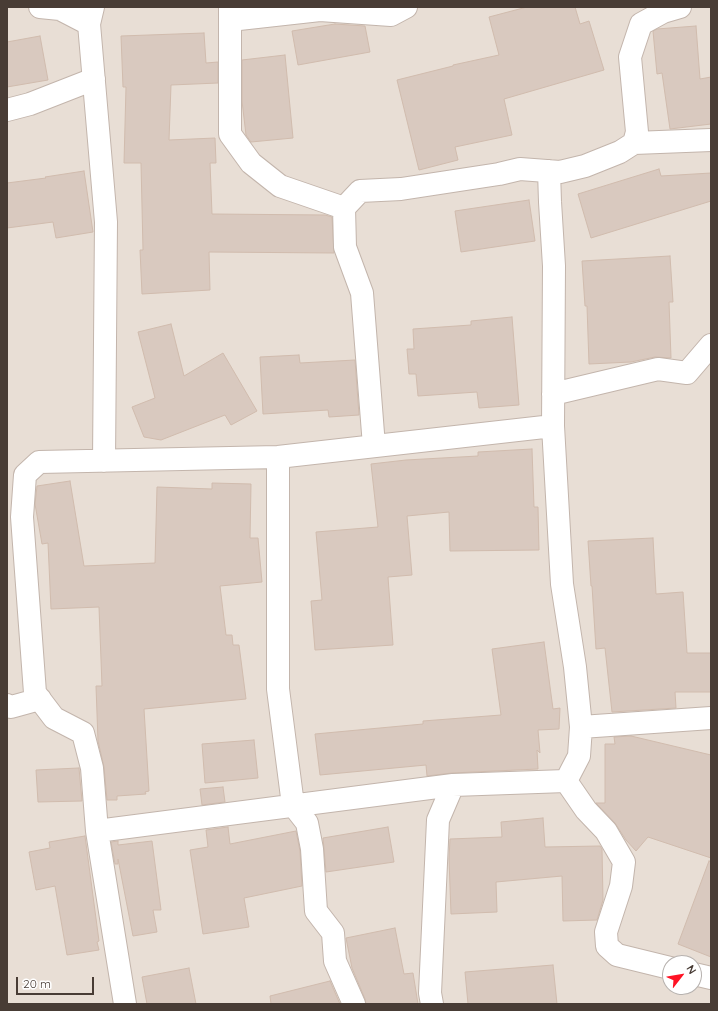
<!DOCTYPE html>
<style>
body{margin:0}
#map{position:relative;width:718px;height:1011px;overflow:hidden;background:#f4ede7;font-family:Quicksand,sans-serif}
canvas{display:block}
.frame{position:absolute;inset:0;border:8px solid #483c35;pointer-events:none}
.north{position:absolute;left:662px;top:955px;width:40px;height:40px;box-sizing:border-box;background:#fff;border:1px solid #b6b1ae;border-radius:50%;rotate:59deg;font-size:11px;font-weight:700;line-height:16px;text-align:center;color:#483c35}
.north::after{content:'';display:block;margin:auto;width:14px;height:18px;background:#ff1325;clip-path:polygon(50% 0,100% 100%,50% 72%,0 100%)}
.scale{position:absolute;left:16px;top:977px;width:78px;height:18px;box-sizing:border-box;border:2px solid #483c35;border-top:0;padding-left:5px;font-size:12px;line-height:14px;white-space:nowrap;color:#483c35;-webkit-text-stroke:3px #fff;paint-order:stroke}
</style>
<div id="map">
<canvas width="718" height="1011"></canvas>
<div class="frame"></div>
<div class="north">N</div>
<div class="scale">20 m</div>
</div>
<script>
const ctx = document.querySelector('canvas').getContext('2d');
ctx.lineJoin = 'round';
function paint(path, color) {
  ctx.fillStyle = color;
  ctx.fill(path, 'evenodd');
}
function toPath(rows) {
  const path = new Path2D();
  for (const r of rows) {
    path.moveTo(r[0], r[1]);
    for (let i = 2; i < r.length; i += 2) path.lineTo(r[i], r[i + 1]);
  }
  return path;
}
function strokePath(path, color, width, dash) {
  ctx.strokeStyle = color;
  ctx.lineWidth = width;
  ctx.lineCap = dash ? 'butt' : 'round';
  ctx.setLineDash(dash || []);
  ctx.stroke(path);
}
paint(toPath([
 [7,7,711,7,711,1004,7,1004],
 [670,963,694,963,694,987,670,987]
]), '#e8ded5');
const building = toPath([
 [527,7,575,7,580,24,589,21,604,70,504,99,512,135,455,147,458,160,419,170,397,80,453,66,453,65,499,55,489,17,527,7],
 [335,24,365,26,370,52,298,65,292,31,335,24],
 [696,26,700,79,711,77,711,124,670,129,662,73,657,74,653,31,657,29,696,26],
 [204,33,206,63,218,62,218,83,171,85,169,140,215,138,216,163,210,163,212,214,325,215,332,217,334,253,209,252,210,290,142,294,140,250,143,250,141,163,124,163,126,87,123,87,121,36,204,33],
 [40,36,48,80,7,87,7,42,40,36],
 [285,55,293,138,251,142,246,135,242,101,242,60,285,55],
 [659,169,661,176,711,173,711,201,591,238,578,194,659,169],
 [84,171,93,232,56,238,53,222,7,228,7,183,46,178,45,177,84,171],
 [529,200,535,241,461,252,455,211,529,200],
 [670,256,673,302,669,302,671,358,655,357,631,362,589,364,587,306,585,306,582,261,670,256],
 [512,317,519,405,479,408,477,392,418,396,416,374,409,374,407,349,414,349,413,329,471,325,471,321,512,317],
 [171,324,184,376,223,353,257,411,231,425,225,415,161,440,144,437,132,407,155,398,138,332,171,324],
 [299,355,300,363,355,360,359,415,329,417,328,410,263,414,260,357,299,355],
 [532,449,534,507,538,507,539,550,450,551,449,512,407,516,412,575,388,577,393,645,315,650,311,601,322,600,316,532,378,527,371,464,406,460,478,456,478,452,532,449],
 [70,481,84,566,155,563,157,487,212,489,212,483,251,484,250,538,258,538,262,582,220,586,226,635,232,635,233,645,239,645,246,699,144,709,149,791,145,792,146,794,117,796,117,800,107,800,104,767,98,741,96,686,102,686,99,607,51,609,48,543,42,544,35,504,37,486,70,481],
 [653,538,656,594,683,592,687,653,711,653,711,692,675,692,676,708,612,712,605,648,596,649,592,586,591,586,588,541,653,538],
 [544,642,553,709,560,708,559,729,538,730,540,753,537,750,538,769,452,773,427,776,426,765,320,775,315,734,423,724,423,721,501,715,492,649,544,642],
 [631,736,711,755,711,858,648,837,636,851,626,840,615,823,596,803,605,803,605,744,615,744,614,737,631,736],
 [254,740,258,778,205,783,202,744,254,740],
 [79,768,82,801,38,802,36,770,79,768],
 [223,787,225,802,202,805,200,789,223,787],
 [543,818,545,847,600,846,602,849,603,900,597,920,563,921,562,876,496,882,497,912,451,914,449,859,450,839,502,837,501,822,543,818],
 [228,827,230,844,296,831,300,851,302,886,244,898,249,927,203,934,190,850,208,847,206,830,228,827],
 [388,827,394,862,326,872,323,838,388,827],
 [85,836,99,941,97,942,99,950,67,955,55,886,36,890,29,852,50,848,49,842,85,836],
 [118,841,118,845,152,841,161,910,153,910,157,932,133,936,118,859,118,864,115,864,111,842,118,841],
 [709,861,711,862,711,957,678,944,709,861],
 [395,928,404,974,413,973,418,1004,366,1004,365,999,352,968,346,938,395,928],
 [553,965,557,1004,468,1004,465,972,553,965],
 [189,968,196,1004,147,1004,142,977,189,968],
 [330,981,340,1004,271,1004,270,996,330,981]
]);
paint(building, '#d9c9bf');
strokePath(building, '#d1bcae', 1);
const street = toPath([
 [40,7,60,9,89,24],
 [93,7,89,24,106,222,104,461],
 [230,7,230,134,251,163,280,186,344,208],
 [230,20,320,10,391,15,406,7],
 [7,110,30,104,94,79],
 [634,143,637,132,630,57,641,24,663,12,680,7],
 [549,171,550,202,554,266,553,426,562,584,575,667,581,727,579,756,566,781],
 [553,394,658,369,687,373,711,345],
 [374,446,362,293,345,247,344,208,360,191,401,189,499,174,520,169,560,172,585,166,620,152,634,143,711,140],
 [278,457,278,689,293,805,307,823,312,849,316,911,333,933,335,961,354,1004],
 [7,705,11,707,40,699],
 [581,727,711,718],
 [566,781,586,810,606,831,624,862,621,886,606,932,607,946,617,955,670,968],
 [97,831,453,785,566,781],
 [694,974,711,978],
 [125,1004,97,831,92,768,83,733,54,718,35,693,22,517,25,475,39,462,278,457,553,426],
 [432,1004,430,993,438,820,453,785]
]);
strokePath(street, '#c3b5ac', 24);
strokePath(street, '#fff', 22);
</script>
